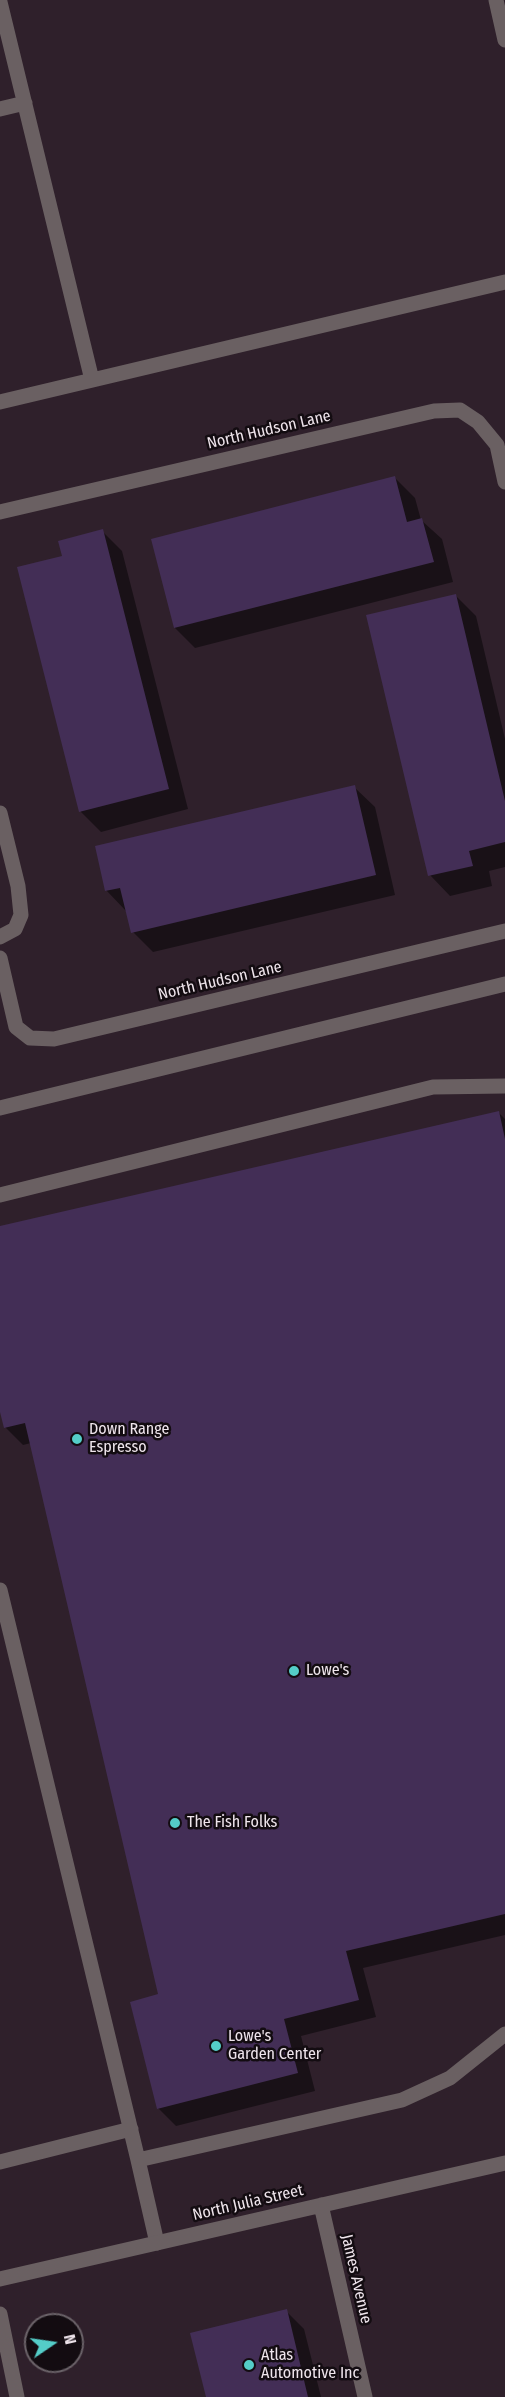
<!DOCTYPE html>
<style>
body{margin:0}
#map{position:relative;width:505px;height:2397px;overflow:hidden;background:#2f202b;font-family:"Fira Sans Condensed",sans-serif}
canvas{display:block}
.north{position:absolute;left:24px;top:2313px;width:60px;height:60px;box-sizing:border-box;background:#130c11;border:2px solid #6b6369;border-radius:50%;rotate:77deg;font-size:16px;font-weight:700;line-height:24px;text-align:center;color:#efe5ec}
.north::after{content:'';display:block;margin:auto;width:21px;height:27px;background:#54cdc8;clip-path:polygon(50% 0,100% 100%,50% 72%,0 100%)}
</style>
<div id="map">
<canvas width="505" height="2397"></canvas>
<div class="north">N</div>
</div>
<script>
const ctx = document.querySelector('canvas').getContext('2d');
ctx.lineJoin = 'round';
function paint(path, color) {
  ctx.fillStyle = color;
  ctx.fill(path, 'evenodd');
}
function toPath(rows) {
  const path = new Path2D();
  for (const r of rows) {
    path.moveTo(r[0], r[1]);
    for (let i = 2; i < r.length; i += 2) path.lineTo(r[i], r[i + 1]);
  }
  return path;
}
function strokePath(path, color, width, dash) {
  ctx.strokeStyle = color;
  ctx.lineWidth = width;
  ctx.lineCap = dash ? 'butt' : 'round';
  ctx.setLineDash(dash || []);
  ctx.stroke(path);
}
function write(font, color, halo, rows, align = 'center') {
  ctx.font = font + ' "Fira Sans Condensed",sans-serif';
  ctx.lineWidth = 5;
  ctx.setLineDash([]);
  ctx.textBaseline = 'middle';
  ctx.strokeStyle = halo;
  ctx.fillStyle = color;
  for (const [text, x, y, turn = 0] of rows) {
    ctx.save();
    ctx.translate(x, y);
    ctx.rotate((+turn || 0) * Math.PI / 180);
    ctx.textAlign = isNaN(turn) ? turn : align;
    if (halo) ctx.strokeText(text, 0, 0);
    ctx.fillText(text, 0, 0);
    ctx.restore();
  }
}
paint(toPath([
 [395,478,415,498,421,520,442,539,453,582,195,648,175,628,153,540],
 [102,531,122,551,188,809,101,832,81,812,19,568,64,557],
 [456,596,476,616,505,739,505,867,489,871,492,886,450,896,430,875],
 [354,787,375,807,395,895,153,952,133,932,126,911,106,890],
 [498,1112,505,1119,505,1935,363,1968,376,2017,301,2036,315,2091,176,2126,158,2108,160,1995,31,1443,23,1445,5,1427,0,1406,0,1228],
 [286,2311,304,2329,321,2397,207,2397]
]), '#0007');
paint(toPath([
 [395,476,407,522,422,518,434,562,174,628,151,539],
 [103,529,169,789,79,812,17,567,62,556,58,541],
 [456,594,505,801,505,842,469,851,473,866,428,876,366,615],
 [355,785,376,875,131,933,120,888,105,891,95,846],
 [499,1111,505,1139,505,1914,346,1951,359,2000,284,2019,298,2073,157,2109,130,2002,158,1994,25,1423,4,1428,0,1412,0,1226],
 [287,2309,308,2397,206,2397,190,2333]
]), '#432e56');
strokePath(toPath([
 [496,0,505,40],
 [0,2,92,380],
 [0,109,25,103],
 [0,402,505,282],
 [0,512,434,411,460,410,478,422,497,445,505,482],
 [0,813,18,886,21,915,15,929,0,937],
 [0,958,16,1027,30,1038,54,1039,505,931],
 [0,1108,505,984],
 [0,1195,433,1087,505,1086],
 [0,1590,138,2160],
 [0,2162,131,2129],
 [157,2243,138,2160,402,2100,450,2078,505,2034],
 [0,2314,17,2397]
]), '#6a6062', 15);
strokePath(toPath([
 [321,2205,365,2397],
 [0,2279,505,2163]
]), '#6a6062', 15);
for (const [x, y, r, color] of [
 [77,1439,6,"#54cdc8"],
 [294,1671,6,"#54cdc8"],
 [175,1823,6,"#54cdc8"],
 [216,2046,6,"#54cdc8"],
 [249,2365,6,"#54cdc8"]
]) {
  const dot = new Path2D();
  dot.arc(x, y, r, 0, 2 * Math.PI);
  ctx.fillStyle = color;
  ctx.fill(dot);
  strokePath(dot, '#130c11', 2);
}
write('16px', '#efe5ec', '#130c11', [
 ["North Hudson Lane",269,430,-13],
 ["North Hudson Lane",220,981,-13],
 ["North Julia Street",248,2203,-13],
 ["James Avenue",356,2279,77]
]);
write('16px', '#efe5ec', '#130c11', [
 ["Down Range",89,1430],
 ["Espresso",89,1448],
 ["Lowe's",306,1671],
 ["The Fish Folks",187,1823],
 ["Lowe's",228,2037],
 ["Garden Center",228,2055],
 ["Atlas",261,2356],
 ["Automotive Inc",261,2374]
], 'left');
</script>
